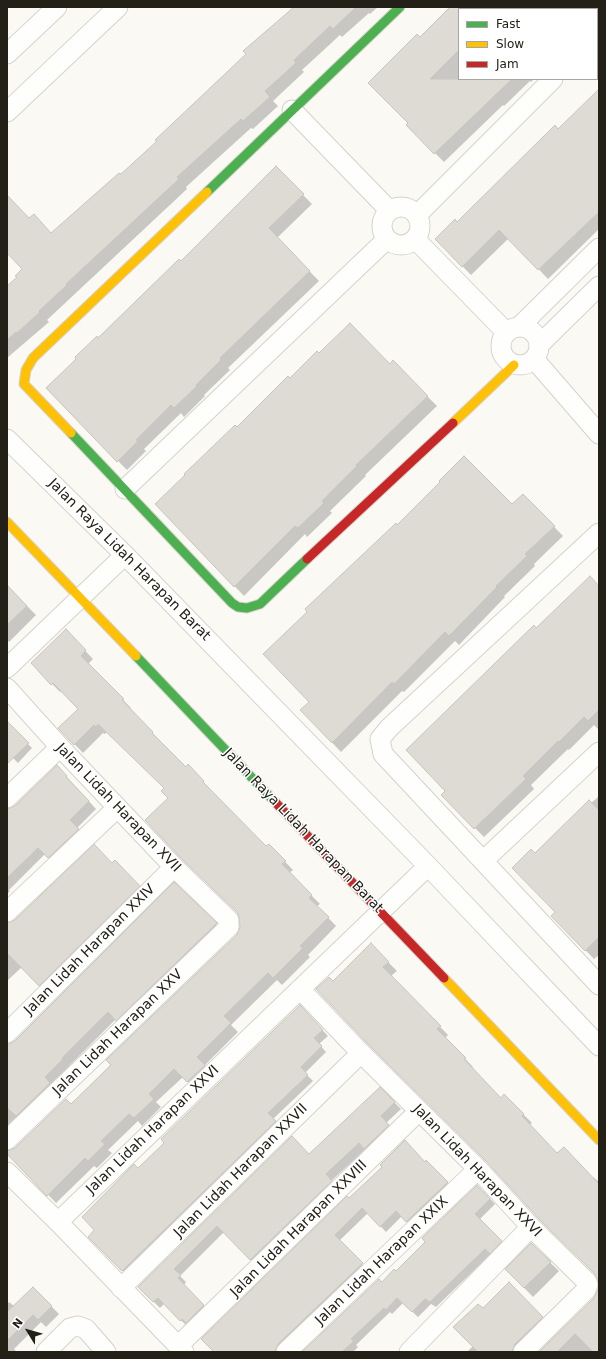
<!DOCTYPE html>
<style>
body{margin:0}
#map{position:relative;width:606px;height:1359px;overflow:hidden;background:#fbf9f4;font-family:"DejaVu Sans",sans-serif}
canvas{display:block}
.frame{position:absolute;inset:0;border:8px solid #232018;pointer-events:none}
.legend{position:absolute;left:458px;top:8px;width:140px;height:72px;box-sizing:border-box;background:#fff;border:1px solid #a7a6a3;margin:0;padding:5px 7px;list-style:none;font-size:12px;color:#232018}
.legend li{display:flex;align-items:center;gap:8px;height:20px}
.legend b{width:20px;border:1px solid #a7a6a3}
.north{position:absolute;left:8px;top:1311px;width:40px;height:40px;-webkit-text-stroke:3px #fff;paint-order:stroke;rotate:307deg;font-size:11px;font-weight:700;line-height:16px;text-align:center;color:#232018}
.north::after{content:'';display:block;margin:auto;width:14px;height:18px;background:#232018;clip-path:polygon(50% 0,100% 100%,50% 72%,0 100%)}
</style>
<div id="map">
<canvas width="606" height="1359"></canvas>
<div class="frame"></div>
<ul class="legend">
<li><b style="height:5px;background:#4caf50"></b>Fast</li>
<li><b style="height:5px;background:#ffc107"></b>Slow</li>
<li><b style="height:5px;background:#c62828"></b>Jam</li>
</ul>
<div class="north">N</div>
</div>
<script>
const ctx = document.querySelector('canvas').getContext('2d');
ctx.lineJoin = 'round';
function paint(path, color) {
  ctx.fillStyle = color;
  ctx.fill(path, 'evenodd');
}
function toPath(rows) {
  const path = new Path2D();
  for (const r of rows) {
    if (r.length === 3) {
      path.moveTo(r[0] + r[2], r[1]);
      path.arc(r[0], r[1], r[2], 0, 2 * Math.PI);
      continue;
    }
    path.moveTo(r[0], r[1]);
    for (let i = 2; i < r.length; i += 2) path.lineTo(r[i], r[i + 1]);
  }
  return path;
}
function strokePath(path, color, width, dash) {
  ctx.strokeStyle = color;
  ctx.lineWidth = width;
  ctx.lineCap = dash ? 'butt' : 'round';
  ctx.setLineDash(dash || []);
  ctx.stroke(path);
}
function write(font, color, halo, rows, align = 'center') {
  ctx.font = font + ' "DejaVu Sans",sans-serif';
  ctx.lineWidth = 3;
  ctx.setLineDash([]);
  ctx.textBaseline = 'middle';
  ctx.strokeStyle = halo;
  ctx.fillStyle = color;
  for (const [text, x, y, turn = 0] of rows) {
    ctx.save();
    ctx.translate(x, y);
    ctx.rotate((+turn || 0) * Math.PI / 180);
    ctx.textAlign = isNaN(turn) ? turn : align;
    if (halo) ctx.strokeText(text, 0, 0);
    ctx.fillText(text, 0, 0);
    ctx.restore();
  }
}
paint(toPath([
 [295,7,378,7,370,14,369,13,342,37,340,35,302,70,304,72,273,101,278,106,253,129,251,128,186,187,187,189,47,320,49,322,7,358,7,287,18,277,24,270,7,251,7,195,29,219,51,234,121,176,158,141],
 [451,7,553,7,555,9,459,9,459,79,534,79,531,82,530,81,504,106,503,105,444,162,407,125,409,123,420,38],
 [599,90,599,229,548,279,509,238,471,275,436,239,457,223,558,130],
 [276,168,312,204,277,238,319,281,228,368,230,370,204,395,205,396,184,417,181,413,144,449,146,451,127,470,47,389,98,339,181,262],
 [319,354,390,365,393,362,437,406,365,475,366,476,330,511,332,513,307,537,305,534,244,596,156,504,290,379],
 [523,495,563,536,534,564,535,566,504,596,505,597,459,645,455,641,404,692,402,691,341,752,301,710,310,702,397,526,512,506],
 [599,587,599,728,598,729,594,725,569,750,568,749,531,785,534,789,484,837,442,795,446,791,536,629],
 [11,590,36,615,9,642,7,640,7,593],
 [66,631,93,659,88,664,131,708,130,709,160,741,159,742,186,768,188,766,211,790,210,791,266,847,269,845,293,870,289,873,320,904,317,906,336,926,308,955,310,957,282,985,277,980,231,1025,238,1032,205,1065,213,1074,196,1090,183,1077,156,1102,161,1107,142,1126,138,1121,108,1150,112,1153,97,1168,94,1166,56,1203,7,1152,15,1149,71,1105,237,936,241,927,240,916,169,798,165,788,107,732,105,734,103,733,83,753,59,728,80,709,62,690,60,692,32,663],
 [15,731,32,748,18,763,7,752,7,733],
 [57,766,96,809,77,828,85,836,56,864,45,854,9,890,10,891,7,894,7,810,15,807],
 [599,796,599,955,594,959,552,916,556,912,535,854],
 [115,862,146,893,46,992,22,967,7,981,7,924,10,924],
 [174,884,224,932,124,1028,116,1019,69,1066,70,1067,7,1140,7,1046,15,1042],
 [371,945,397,971,391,976,448,1035,445,1038,473,1067,472,1068,501,1099,513,1104,532,1123,529,1125,557,1154,592,1177,593,1177,599,1182,599,1280,599,1277,333,982],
 [300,1006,328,1036,319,1044,326,1052,305,1073,313,1081,273,1119,281,1127,128,1276,89,1237,96,1230,138,1169,166,1143],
 [380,1088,401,1109,386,1123,395,1132,371,1154,366,1149,331,1181,337,1188,257,1266,224,1232,180,1276,186,1282,184,1285,210,1312,187,1326,164,1304,160,1308,139,1287,292,1138,309,1155],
 [426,1162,453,1188,412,1227,402,1216,386,1232,368,1213,339,1241,367,1269,282,1352,215,1352,349,1200],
 [483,1191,495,1204,479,1220,506,1247,495,1258,491,1254,436,1307,431,1304,418,1317,403,1303,392,1314,390,1312,356,1345,358,1347,353,1352,303,1352,382,1283,396,1272],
 [531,1244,559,1271,533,1297,506,1269],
 [509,1284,549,1325,517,1347,512,1352,467,1352,473,1346,483,1310],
 [33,1288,59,1314,46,1327,41,1322,14,1349,17,1352,7,1352,7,1304,9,1302,14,1306],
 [599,1322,599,1352,540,1352]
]), '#0003');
const building = toPath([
 [294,7,356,7,333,29,330,26,294,60,296,63,265,91,270,97,243,121,241,119,177,177,179,179,66,284,67,285,39,311,40,312,17,333,16,332,7,340,7,286,17,277,15,276,22,269,7,253,7,195,29,218,34,214,51,233,119,173,121,174,157,141,155,140,246,54,243,51,294,7],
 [450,7,459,7,459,50,430,79,512,79,434,154,406,125,408,123,368,83,417,34,420,37,450,7],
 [599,89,599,212,538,270,499,230,462,267,435,239,455,219,457,222,555,125,558,129,599,89],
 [276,166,304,194,269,228,310,271,220,358,221,360,196,385,197,386,174,408,171,405,136,440,138,441,117,462,46,388,76,359,75,357,97,336,98,338,179,259,181,261,276,166],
 [350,323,390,364,393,360,428,396,356,465,357,466,322,501,324,503,298,528,295,526,234,587,155,504,185,475,184,474,235,425,237,427,288,376,290,378,317,351,319,353,350,323],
 [464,456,512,504,523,494,555,526,525,554,527,556,496,586,497,587,449,636,445,632,394,684,392,682,332,743,300,710,309,702,263,654,307,612,305,609,396,523,397,525,440,482,439,481,464,456],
 [590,576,599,586,599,710,588,721,584,717,559,742,558,741,523,776,526,779,474,829,441,795,445,791,406,750,534,625,536,628,590,576],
 [7,585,27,606,7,625,7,585],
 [66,629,86,650,81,656,124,699,122,700,153,732,152,733,186,767,188,764,204,781,203,782,266,846,269,844,286,861,282,864,312,895,309,898,329,917,300,946,303,948,273,978,268,973,224,1016,231,1023,197,1057,205,1065,187,1082,174,1069,149,1094,154,1099,134,1118,129,1114,101,1141,105,1144,88,1161,85,1158,47,1196,7,1154,7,1151,15,1148,66,1099,71,1104,111,1065,106,1060,237,935,240,927,239,916,237,912,182,859,145,820,168,798,161,791,164,788,98,724,96,727,94,725,74,745,58,728,78,709,53,683,51,685,31,663,66,629],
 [7,721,29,743,7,764,7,721],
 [57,765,67,776,66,777,89,801,70,820,79,829,48,858,38,848,7,878,7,809,15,806,57,765],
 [589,800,599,810,599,937,585,951,551,916,555,912,512,868,531,849,535,853,589,800],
 [94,844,112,863,115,860,140,886,39,986,7,953,7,923,15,920,94,844],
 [174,882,217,923,116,1021,108,1012,62,1058,63,1059,45,1077,50,1083,16,1116,7,1108,7,1045,15,1041,174,882],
 [371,943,389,962,383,967,441,1026,437,1029,466,1058,464,1059,501,1098,504,1094,524,1114,522,1116,557,1153,564,1147,599,1184,599,1352,593,1352,575,1334,557,1352,539,1352,594,1298,598,1289,597,1278,595,1274,539,1219,486,1161,369,1045,316,989,329,977,333,981,371,943],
 [300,1005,323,1030,314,1038,322,1046,301,1067,308,1075,268,1113,276,1121,122,1271,88,1237,94,1230,82,1217,134,1164,138,1168,164,1143,161,1139,300,1005],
 [380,1087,395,1102,381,1116,389,1125,364,1149,359,1143,326,1174,332,1181,250,1260,217,1226,174,1269,181,1275,178,1278,204,1305,186,1323,182,1319,180,1321,158,1298,153,1302,138,1287,292,1136,309,1154,380,1087],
 [405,1140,425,1162,426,1160,448,1182,406,1222,396,1211,380,1227,362,1208,335,1235,363,1263,278,1344,275,1352,214,1352,201,1339,347,1196,349,1198,382,1167,380,1165,405,1140],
 [477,1185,490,1199,475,1214,502,1241,490,1254,485,1249,430,1302,425,1299,412,1312,397,1298,386,1310,384,1308,351,1339,354,1341,342,1352,302,1352,379,1279,382,1282,394,1269,396,1271,425,1242,422,1238,477,1185],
 [531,1243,551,1262,524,1288,505,1269,531,1243],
 [509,1282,543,1317,515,1344,512,1352,478,1352,453,1327,478,1304,483,1308,509,1282],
 [33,1287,52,1306,38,1320,33,1315,7,1341,7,1312,33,1287]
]);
paint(building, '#dedbd5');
strokePath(building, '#c8c5bf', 1);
const street = toPath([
 [597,35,599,33],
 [7,54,57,7],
 [292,110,389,210],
 [7,112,118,7],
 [401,226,19],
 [417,215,553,79],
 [415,239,506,332],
 [520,326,599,248],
 [520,346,19],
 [539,345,599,286],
 [534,359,599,434],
 [7,439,125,555,428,866,599,1046],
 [125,489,387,239],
 [599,533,389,728,380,739,383,754,599,985],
 [7,668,125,555],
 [7,688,60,747,174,867,229,920,229,927,7,1140],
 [7,798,60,747],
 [483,861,599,752],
 [7,912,117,808],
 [300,989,361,1053,478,1169,531,1227,587,1282,588,1285,586,1290,523,1352],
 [7,1033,174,867],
 [7,1172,58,1222,184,1352],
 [58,1222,428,866],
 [121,1288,361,1053],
 [178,1346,419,1111],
 [46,1352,70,1328,78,1326,86,1329,106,1352],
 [286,1352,478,1169],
 [409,1352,531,1227]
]);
const fast = toPath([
 [207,192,400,7],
 [71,433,232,603,238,607,247,608,260,604,307,559],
 [136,656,276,803]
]);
const slow = toPath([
 [453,423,514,365],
 [71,433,24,384,26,370,33,358,207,192],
 [7,522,136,656],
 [444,978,599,1140]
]);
const jam = toPath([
 [307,559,453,423],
 [276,803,444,978]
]);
strokePath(street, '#d5d2cc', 21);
strokePath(fast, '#d5d2cc', 11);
strokePath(slow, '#d5d2cc', 11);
strokePath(jam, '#d5d2cc', 11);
strokePath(street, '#fefefd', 19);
strokePath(fast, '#4caf50', 9);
strokePath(slow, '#ffc107', 9);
strokePath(jam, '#c62828', 9);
write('14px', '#232018', '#fff', [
 ["Jalan Raya Lidah Harapan Barat",129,560,45],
 ["Jalan Lidah Harapan XVII",118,808,46],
 ["Jalan Raya Lidah Harapan Barat",303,831,46],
 ["Jalan Lidah Harapan XXIV",90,950,-45],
 ["Jalan Lidah Harapan XXV",118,1033,-44],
 ["Jalan Lidah Harapan XXVI",153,1130,-44],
 ["Jalan Lidah Harapan XXVII",241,1171,-45],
 ["Jalan Lidah Harapan XXVI",477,1171,46],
 ["Jalan Lidah Harapan XXVIII",299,1229,-45],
 ["Jalan Lidah Harapan XXIX",382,1261,-44]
]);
</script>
